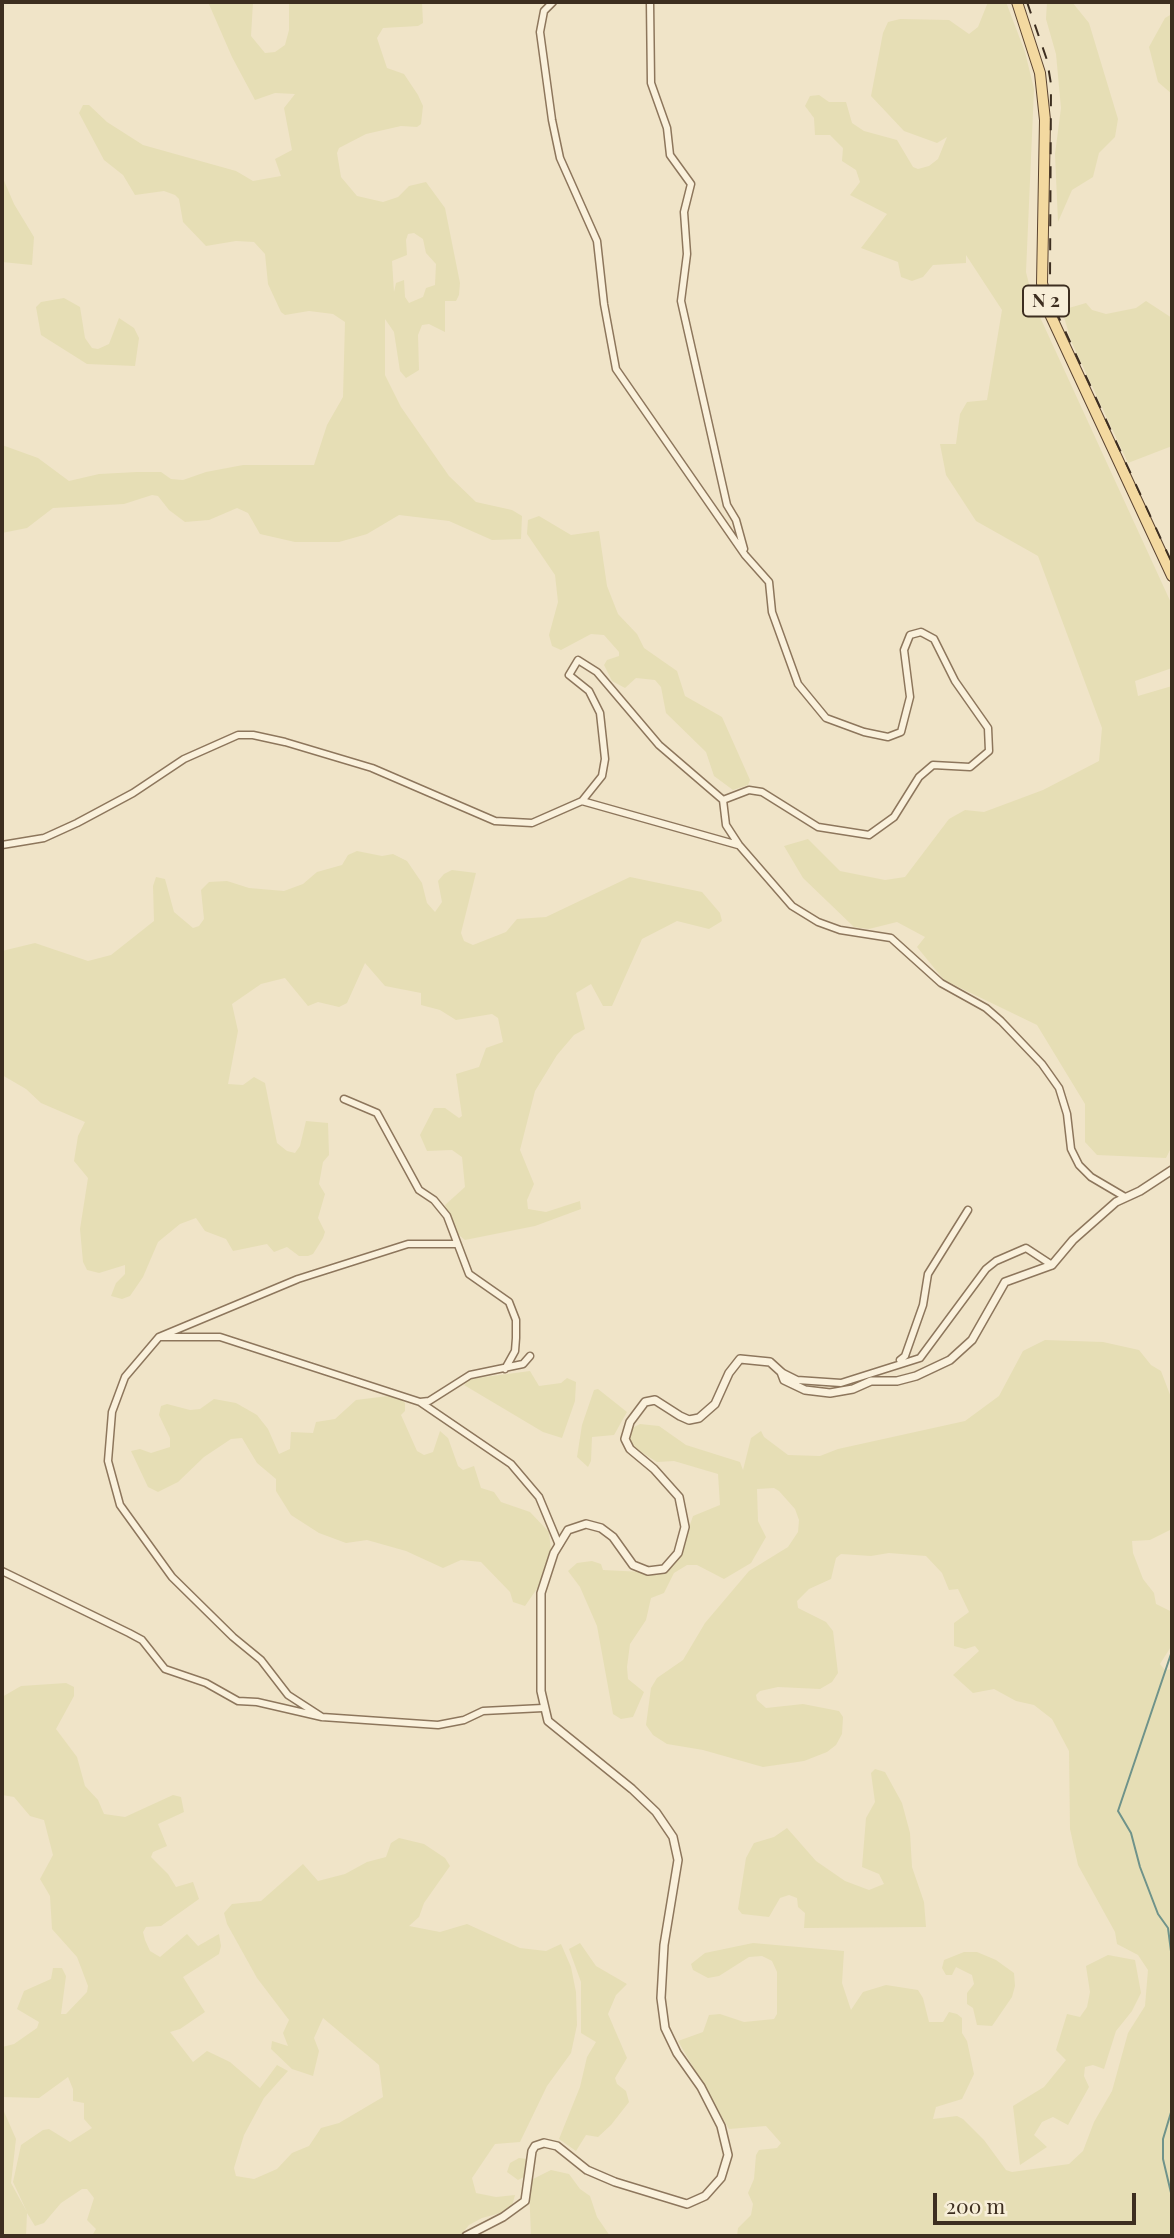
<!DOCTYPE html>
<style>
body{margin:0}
#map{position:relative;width:1174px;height:2238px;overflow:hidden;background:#f0e4c8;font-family:"Playfair Display",serif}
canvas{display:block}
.frame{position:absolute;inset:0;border:4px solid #3d2e20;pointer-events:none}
.scale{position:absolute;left:933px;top:2193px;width:203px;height:32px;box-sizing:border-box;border:4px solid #3d2e20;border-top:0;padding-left:9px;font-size:21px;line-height:24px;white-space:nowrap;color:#3d2e20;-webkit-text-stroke:5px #f7eed8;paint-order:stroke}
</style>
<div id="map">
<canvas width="1174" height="2238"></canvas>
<div class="frame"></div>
<div class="scale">200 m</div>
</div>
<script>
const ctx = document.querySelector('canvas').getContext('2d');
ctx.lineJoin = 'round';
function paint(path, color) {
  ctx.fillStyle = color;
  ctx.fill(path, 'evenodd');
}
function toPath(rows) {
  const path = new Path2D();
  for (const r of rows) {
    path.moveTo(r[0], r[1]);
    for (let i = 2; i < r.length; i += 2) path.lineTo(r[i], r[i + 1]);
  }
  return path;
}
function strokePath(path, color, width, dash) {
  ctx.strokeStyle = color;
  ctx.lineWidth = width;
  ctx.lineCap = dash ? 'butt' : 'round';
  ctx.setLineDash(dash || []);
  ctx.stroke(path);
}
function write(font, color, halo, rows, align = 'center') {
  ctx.font = font + ' "Playfair Display",serif';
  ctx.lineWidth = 5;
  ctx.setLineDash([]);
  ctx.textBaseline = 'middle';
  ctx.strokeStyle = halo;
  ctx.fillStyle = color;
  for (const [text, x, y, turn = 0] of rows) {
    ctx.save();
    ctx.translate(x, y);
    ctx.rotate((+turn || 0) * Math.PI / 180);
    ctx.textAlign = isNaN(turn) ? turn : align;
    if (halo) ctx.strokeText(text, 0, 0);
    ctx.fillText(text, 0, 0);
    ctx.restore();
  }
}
paint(toPath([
 [208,2,253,2,251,36,265,53,275,52,285,45,289,30,289,2,422,2,423,23,418,26,383,28,377,38,387,68,404,74,418,95,423,106,421,124,417,127,401,126,366,134,339,148,337,153,341,177,357,196,383,202,398,197,409,186,426,182,445,208,460,283,459,295,456,301,445,301,445,332,429,324,422,325,418,335,419,370,406,378,400,371,394,332,385,319,385,375,401,407,449,476,476,502,512,510,522,516,521,539,492,540,449,521,399,515,367,534,339,542,295,542,260,534,248,513,237,508,209,520,185,522,169,510,158,496,152,495,124,504,53,508,27,528,2,533,2,445,38,458,69,481,99,474,137,472,161,472,171,479,183,480,206,472,243,465,314,465,327,425,343,397,345,322,333,314,309,311,285,315,281,312,268,284,265,254,254,242,236,241,206,246,183,222,179,199,175,195,164,191,135,195,123,175,104,160,79,113,83,105,89,105,107,122,143,145,236,171,253,181,281,176,275,159,292,150,284,108,295,94,275,93,255,100,232,57],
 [414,233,423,239,426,253,436,264,435,285,426,288,423,297,409,303,405,297,404,280,396,283,394,292,392,261,407,255,406,240,408,234],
 [988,2,1006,2,1025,52,1034,89,1026,272,1034,304,1172,605,1172,668,1135,681,1138,696,1172,686,1172,1146,1166,1158,1097,1155,1085,1142,1085,1104,1037,1025,944,980,917,947,925,937,897,922,869,929,854,927,803,878,784,846,808,839,840,871,885,880,905,877,949,819,965,810,984,812,1043,790,1099,761,1102,728,1038,556,976,521,946,475,940,444,956,444,960,414,967,402,987,400,1002,310,966,255,966,263,933,265,923,277,912,281,901,277,898,262,861,248,887,214,850,195,860,182,856,170,842,161,843,148,830,135,815,135,814,118,805,106,810,96,819,95,829,102,846,102,852,123,864,131,897,140,913,167,918,169,929,166,938,159,947,137,937,143,904,131,871,96,883,33,888,22,900,19,949,20,969,34,978,27],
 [1047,2,1072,2,1089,23,1118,119,1115,137,1099,153,1093,177,1072,190,1058,222,1055,154,1061,108,1056,54,1046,19],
 [1172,14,1172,94,1158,82,1149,47,1165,18],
 [2,176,14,204,34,237,32,265,2,262],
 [64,298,80,307,85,338,92,348,98,349,109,344,119,318,134,328,139,338,135,366,87,364,41,335,36,307,41,302],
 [1146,301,1172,318,1172,446,1128,463,1071,341,1062,310,1086,303,1092,310,1106,314,1136,308],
 [539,516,571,535,599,531,607,586,618,614,637,634,644,648,677,671,685,696,722,717,750,780,748,785,733,790,714,776,706,752,666,713,661,687,655,680,636,678,625,688,612,681,604,665,607,660,619,656,619,652,604,635,591,634,561,650,552,646,549,635,558,602,555,575,527,534,528,520],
 [357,851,382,856,393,854,407,861,422,883,427,903,435,912,442,902,438,881,444,874,452,870,476,873,461,933,464,941,473,945,506,932,517,919,546,917,630,877,702,892,720,913,722,921,709,929,677,921,642,939,612,1006,603,1006,591,984,576,993,585,1029,574,1035,557,1055,535,1091,520,1150,534,1184,527,1200,528,1209,546,1212,580,1201,581,1209,535,1226,465,1240,454,1231,445,1205,465,1187,462,1157,452,1150,427,1151,420,1135,434,1108,445,1108,459,1118,462,1116,456,1074,479,1067,486,1048,503,1042,498,1018,492,1014,456,1020,440,1010,421,1005,421,993,385,986,365,963,347,1003,339,1007,318,1002,308,1006,285,978,261,984,232,1004,238,1031,228,1084,243,1085,254,1077,265,1083,277,1143,287,1151,295,1153,300,1146,306,1121,328,1123,329,1155,323,1162,319,1184,325,1194,318,1218,325,1232,323,1238,313,1254,308,1256,299,1256,287,1247,274,1252,267,1244,233,1251,226,1239,205,1231,196,1218,180,1224,158,1242,143,1277,130,1296,122,1299,111,1296,116,1283,125,1274,125,1265,99,1273,87,1270,83,1262,80,1229,88,1178,74,1161,78,1136,85,1122,41,1103,26,1089,2,1075,2,951,35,943,88,961,111,955,154,921,153,886,156,877,165,879,174,912,193,928,199,926,204,919,201,890,209,882,227,881,249,888,284,891,303,884,317,872,342,865,348,855],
 [1045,1340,1103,1342,1139,1350,1151,1365,1161,1371,1172,1400,1172,1529,1150,1540,1132,1541,1133,1553,1143,1579,1154,1593,1156,1604,1172,1612,1172,1645,1160,1664,1165,1670,1172,1669,1172,2236,737,2236,738,2228,751,2215,753,2204,748,2193,754,2179,756,2155,759,2150,777,2148,781,2143,766,2126,729,2129,678,2041,703,2032,709,2015,720,2014,744,2022,774,2019,777,2014,777,1972,772,1961,762,1956,749,1957,719,1976,708,1978,693,1970,691,1964,705,1953,753,1943,844,1951,842,1983,851,2010,863,1992,886,1985,918,1990,923,1998,929,2022,943,2022,949,2012,957,2014,962,2018,962,2033,967,2041,974,2074,962,2099,936,2107,933,2119,957,2116,963,2119,984,2140,1006,2170,1012,2172,1069,2164,1083,2151,1094,2122,1112,2091,1128,2033,1145,2006,1148,1970,1138,1955,1117,1944,1115,1932,1078,1865,1070,1829,1069,1751,1052,1719,1034,1705,1016,1701,994,1689,973,1693,953,1675,979,1651,975,1646,965,1649,954,1646,954,1623,969,1612,958,1589,949,1590,942,1573,926,1556,889,1553,871,1556,841,1554,836,1558,831,1579,809,1589,797,1601,798,1608,826,1622,833,1631,838,1673,832,1682,820,1689,778,1687,760,1691,756,1695,757,1700,766,1708,803,1704,839,1711,843,1717,842,1734,836,1745,827,1752,804,1761,763,1767,703,1750,667,1744,653,1735,646,1725,651,1688,657,1678,683,1660,705,1623,749,1571,788,1547,798,1532,799,1520,795,1509,779,1491,774,1488,757,1489,758,1521,766,1537,751,1563,724,1579,697,1565,687,1565,674,1573,664,1593,651,1598,646,1620,630,1644,627,1667,628,1679,644,1692,633,1717,621,1719,613,1714,597,1626,580,1587,568,1571,577,1563,592,1561,601,1564,603,1570,664,1573,681,1551,693,1516,720,1505,718,1474,674,1461,657,1462,633,1447,629,1441,630,1429,640,1424,659,1426,686,1445,740,1462,743,1470,751,1438,761,1431,764,1437,788,1455,820,1456,838,1449,965,1421,999,1396,1023,1351],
 [530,1371,539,1386,561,1383,567,1378,576,1382,575,1401,562,1438,543,1432,464,1385,470,1379],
 [598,1389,627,1412,614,1435,592,1437,591,1461,588,1467,577,1457,582,1425,594,1390],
 [396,1395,405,1403,405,1411,401,1415,417,1451,424,1455,433,1452,440,1431,448,1438,458,1466,463,1470,474,1466,481,1488,494,1492,501,1502,530,1512,549,1532,551,1551,541,1583,525,1606,513,1602,510,1592,481,1562,461,1560,443,1568,406,1551,367,1540,346,1543,319,1533,291,1515,276,1491,276,1479,257,1463,242,1438,231,1439,204,1457,178,1482,158,1492,148,1487,131,1451,140,1449,151,1453,170,1447,170,1438,159,1415,161,1406,167,1404,190,1410,200,1409,214,1399,236,1403,257,1415,268,1429,279,1454,290,1449,291,1432,313,1433,316,1422,335,1419,356,1400],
 [66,1683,74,1687,74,1696,56,1729,77,1757,85,1786,98,1800,104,1814,125,1817,173,1795,181,1797,184,1812,158,1824,167,1846,153,1852,151,1857,168,1874,176,1887,193,1882,199,1899,161,1926,146,1927,143,1932,145,1940,150,1951,160,1957,187,1934,198,1946,219,1934,221,1946,219,1954,183,1977,205,2012,180,2029,170,2032,193,2062,207,2051,230,2062,260,2088,277,2065,288,2071,264,2098,244,2135,234,2168,236,2176,254,2179,277,2169,292,2153,309,2146,321,2128,339,2123,383,2097,379,2065,323,2018,314,2038,319,2051,313,2076,292,2069,271,2049,272,2041,288,2046,283,2033,289,2020,257,1978,227,1924,224,1913,232,1904,261,1901,303,1864,318,1881,345,1874,367,1862,386,1857,391,1843,399,1838,424,1844,445,1858,450,1866,424,1903,419,1917,409,1926,440,1932,467,1924,520,1948,546,1951,561,1944,571,1967,576,1992,577,2025,571,2053,547,2086,520,2142,495,2144,472,2178,476,2193,496,2197,515,2195,511,2210,482,2218,469,2225,460,2236,92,2236,96,2229,87,2220,94,2198,87,2189,82,2189,61,2203,44,2223,35,2226,27,2213,26,2236,2,2236,2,2107,16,2139,11,2183,27,2212,13,2182,21,2145,43,2130,49,2129,70,2142,92,2128,84,2119,84,2103,73,2101,73,2089,68,2077,39,2098,2,2097,2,2047,14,2044,37,2028,39,2022,17,2009,24,1991,51,1979,53,1968,62,1968,66,1976,61,2014,66,2014,87,1992,88,1986,77,1957,52,1929,50,1896,40,1879,53,1855,44,1820,30,1816,14,1797,2,1795,2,1697,21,1686],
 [875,1769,885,1772,902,1803,910,1833,912,1867,924,1902,926,1927,804,1928,805,1913,798,1907,797,1898,789,1895,780,1898,769,1917,742,1914,738,1909,746,1858,754,1843,774,1837,787,1828,816,1861,845,1881,869,1890,884,1884,879,1874,862,1867,866,1818,875,1802,871,1773],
 [580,1943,596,1966,627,1984,616,1995,608,2014,627,2058,615,2078,617,2084,626,2091,629,2102,611,2125,598,2137,586,2135,576,2151,559,2139,580,2087,587,2057,596,2042,581,2033,581,1982,569,1949],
 [964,1952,977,1952,996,1960,1014,1973,1015,1986,1012,1997,992,2026,977,2025,973,2008,967,2004,967,1993,974,1984,972,1975,956,1967,952,1975,946,1975,942,1968,944,1960],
 [1108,1955,1135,1960,1141,1993,1132,2011,1116,2031,1104,2069,1093,2065,1085,2067,1084,2076,1089,2087,1068,2125,1053,2117,1042,2122,1034,2135,1047,2147,1020,2165,1013,2106,1044,2087,1066,2060,1056,2050,1067,2014,1080,2017,1087,2007,1090,1992,1086,1966],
 [519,2158,527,2159,524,2177,518,2180,507,2172,510,2163],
 [551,2170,569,2174,580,2189,590,2196,597,2217,610,2236,531,2236,529,2186,533,2179]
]), '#e6deb5');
strokePath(toPath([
 [1172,1651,1118,1811,1131,1833,1140,1867,1158,1914,1168,1928,1172,1959],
 [1172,2109,1163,2139,1163,2159,1172,2197]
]), '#6f938a', 2);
const minor = toPath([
 [553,2,544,11,540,32,552,120,560,158,597,241,604,304,616,369,745,555,769,582,772,612,798,684,826,718,864,732,888,737,901,732,910,697,904,650,910,635,921,632,934,639,955,681,988,728,989,751,970,767,933,765,919,777,894,817,869,835,818,827,762,792,749,790,723,800,726,825,739,845,792,906,818,922,840,930,891,938,941,983,986,1008,1001,1021,1042,1064,1059,1088,1067,1114,1071,1149,1079,1165,1091,1177,1125,1197],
 [650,2,651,83,667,128,670,155,691,184,684,212,687,254,681,301,727,505,736,520,744,549],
 [582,801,738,845],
 [2,845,44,838,77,823,133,793,184,759,238,735,253,735,285,742,372,768,495,821,532,823,582,801,602,776,605,759,600,713,589,691,569,675,578,660,597,672,659,745,723,800],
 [344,1099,377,1113,419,1190,434,1200,447,1216,469,1274,509,1302,516,1320,516,1338,515,1351,505,1369],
 [161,1337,220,1337,420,1402,511,1464,539,1497,559,1545],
 [900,1360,905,1356,923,1305,928,1274,968,1210],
 [781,1372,797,1380,841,1383,920,1358,986,1269,996,1261,1026,1248,1052,1265],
 [420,1402,429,1401,470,1375,523,1364,530,1356],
 [2,1571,129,1633,142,1640,165,1669,206,1683,238,1701,257,1702,322,1717,438,1725,464,1720,483,1711,543,1708],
 [322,1717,288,1695,261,1660,233,1637,172,1577,120,1505,108,1461,112,1412,125,1377,159,1337,298,1279,408,1244,457,1244]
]);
const tertiary = toPath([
 [466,2236,503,2217,525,2201,532,2151,535,2146,544,2143,557,2146,587,2170,615,2182,687,2204,705,2196,721,2178,728,2155,721,2126,701,2087,677,2053,665,2028,661,1998,664,1945,678,1860,673,1837,656,1812,632,1789,548,1721,541,1691,541,1593,554,1553,568,1530,586,1524,601,1528,613,1537,633,1565,648,1571,664,1569,678,1553,685,1527,679,1497,654,1469,630,1449,625,1439,630,1422,645,1402,655,1400,680,1416,689,1420,699,1418,715,1404,729,1373,740,1359,770,1362,781,1372,784,1380,805,1390,830,1393,853,1389,871,1381,897,1381,916,1376,950,1360,972,1340,1005,1282,1052,1265,1073,1240,1116,1202,1140,1191,1172,1170]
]);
const primary = toPath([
 [1017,2,1040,73,1045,120,1042,283,1049,312,1172,576]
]);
strokePath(minor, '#8d765c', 9);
strokePath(tertiary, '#8d765c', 10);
strokePath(primary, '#5b4430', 12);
strokePath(minor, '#faf1dc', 6);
strokePath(tertiary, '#faf1dc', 7);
strokePath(primary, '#f3d9a0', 10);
strokePath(toPath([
 [1027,2,1047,60,1051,84,1050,281,1054,307,1172,563]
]), '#3d2e20', 2, [12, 12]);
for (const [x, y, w] of [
 [1046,301,46]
]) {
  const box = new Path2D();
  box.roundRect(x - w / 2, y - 15.5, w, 31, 5);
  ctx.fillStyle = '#f7eed8';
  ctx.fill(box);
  strokePath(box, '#3d2e20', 2);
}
write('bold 19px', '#3d2e20', null, [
 ["N 2",1046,301]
]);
</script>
